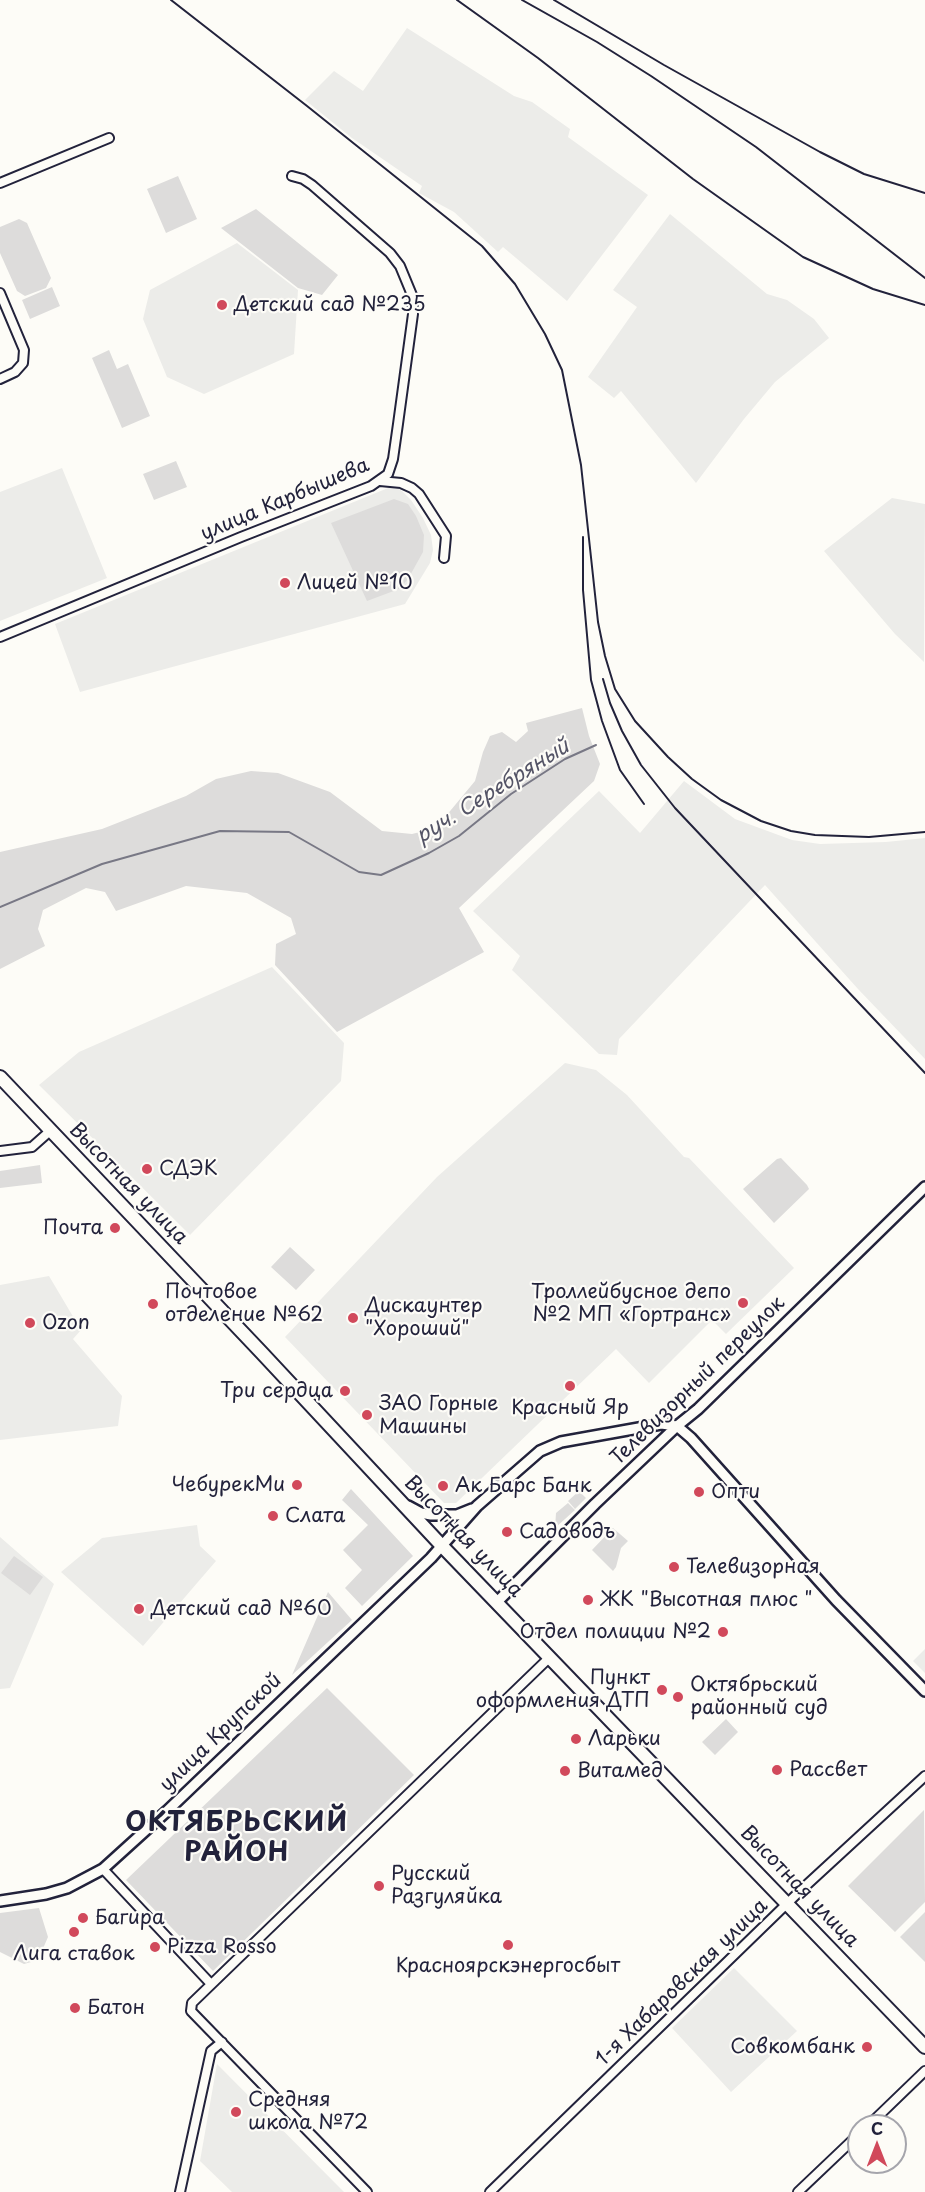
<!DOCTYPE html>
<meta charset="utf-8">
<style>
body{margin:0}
#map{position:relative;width:925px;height:2192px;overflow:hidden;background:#fdfcf7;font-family:"Playpen Sans",sans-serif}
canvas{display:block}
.north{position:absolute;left:847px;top:2114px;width:60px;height:60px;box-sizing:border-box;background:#fdfcf7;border:2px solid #a5a5ac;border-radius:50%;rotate:0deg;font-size:16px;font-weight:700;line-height:24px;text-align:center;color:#22223b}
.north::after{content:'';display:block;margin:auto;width:21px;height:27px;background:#d1495b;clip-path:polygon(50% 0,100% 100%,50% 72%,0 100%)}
</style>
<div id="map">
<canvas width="925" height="2192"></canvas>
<div class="north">С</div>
</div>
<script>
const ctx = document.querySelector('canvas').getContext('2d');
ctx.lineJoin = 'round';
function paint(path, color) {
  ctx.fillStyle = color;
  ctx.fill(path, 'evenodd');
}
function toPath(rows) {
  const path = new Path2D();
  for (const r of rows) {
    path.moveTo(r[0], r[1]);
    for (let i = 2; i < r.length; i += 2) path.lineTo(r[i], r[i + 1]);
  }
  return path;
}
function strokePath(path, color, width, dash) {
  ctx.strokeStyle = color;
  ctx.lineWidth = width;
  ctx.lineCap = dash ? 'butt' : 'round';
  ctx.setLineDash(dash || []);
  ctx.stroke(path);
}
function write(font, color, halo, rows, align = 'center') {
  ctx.font = font + ' "Playpen Sans",sans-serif';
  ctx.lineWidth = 4.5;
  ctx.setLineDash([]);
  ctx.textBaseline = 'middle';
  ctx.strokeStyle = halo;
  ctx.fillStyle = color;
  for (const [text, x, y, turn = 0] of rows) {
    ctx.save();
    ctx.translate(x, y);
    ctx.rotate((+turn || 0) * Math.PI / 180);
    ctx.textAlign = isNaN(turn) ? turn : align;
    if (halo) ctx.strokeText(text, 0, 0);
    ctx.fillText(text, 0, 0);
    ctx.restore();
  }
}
paint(toPath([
 [407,28,514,96,532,102,570,129,568,137,648,195,567,301,503,247,498,252,454,212,419,193,422,186,352,138,305,100,334,71,363,91],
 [670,214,767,294,787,300,814,319,829,338,775,382,744,419,696,483,621,391,614,398,588,377,637,307,613,290],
 [237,243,298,290,294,354,204,394,167,377,143,319,150,290],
 [62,468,107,578,0,621,0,492],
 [393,486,400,489,411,500,423,518,431,535,433,550,430,563,405,604,80,692,55,624],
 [892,498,925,504,924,662,895,634,824,551],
 [684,781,735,819,792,840,820,844,886,842,925,838,925,1059,858,989,765,885,619,1039,617,1055,599,1054,512,970,520,956,473,911,599,791,640,833],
 [272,967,344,1043,341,1081,190,1235,39,1085,79,1052],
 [565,1063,596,1070,627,1095,684,1157,689,1158,794,1268,726,1334,712,1320,649,1383,616,1349,456,1503,444,1503,285,1337,437,1177],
 [49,1276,81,1330,73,1339,122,1396,118,1426,0,1440,0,1285],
 [197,1525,200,1546,216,1561,143,1646,61,1572,102,1538],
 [0,1537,54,1584,10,1688,0,1689],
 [925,1649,925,1673,913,1661],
 [734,1968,797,2031,731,2092,672,2028],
 [217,2064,344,2192,232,2192,200,2161]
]), '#ecece9');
paint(toPath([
 [178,176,197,219,166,233,147,189],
 [256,209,338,275,322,295,298,288,221,228],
 [19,219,27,223,51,278,46,288,25,296,17,291,0,253,0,227],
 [52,287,60,306,30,319,22,300],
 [109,350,117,369,128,364,150,416,122,428,92,358],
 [176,461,187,487,154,500,143,474],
 [394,499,408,504,416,516,424,535,423,552,408,579,399,589,367,601,331,523],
 [582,708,589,736,600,764,594,781,459,908,484,952,337,1032,275,965,276,944,296,934,291,918,247,893,186,886,116,911,105,892,86,888,43,910,38,929,45,946,0,969,0,852,102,829,186,796,216,779,251,771,278,773,330,792,382,831,412,834,436,828,475,781,483,752,490,736,502,732,516,742,528,731,526,723],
 [781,1158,807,1185,809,1189,774,1223,743,1189,777,1159],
 [40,1165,42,1183,0,1188,0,1171],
 [290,1247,315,1270,296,1290,271,1267],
 [351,1489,413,1556,362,1606,345,1588,362,1570,343,1550,368,1525,342,1500],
 [579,1491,586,1498,575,1509,568,1501],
 [568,1503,575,1510,555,1528,556,1513],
 [613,1528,628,1541,621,1548,616,1567,613,1571,592,1550],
 [14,1556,43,1577,30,1595,1,1573],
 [328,1592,352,1620,292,1675],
 [327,1688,414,1775,213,1971,126,1880],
 [726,1719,738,1732,715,1755,702,1742],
 [924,1810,925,1902,895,1932,848,1886],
 [39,1908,48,1937,38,1960,24,1964,0,1952,0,1913],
 [925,1912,925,1962,900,1937]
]), '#dddcdb');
strokePath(toPath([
 [0,907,102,864,220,831,289,832,359,872,381,875,429,853,459,836,511,794,565,759,596,745]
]), '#787885', 2);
const minor = toPath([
 [0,183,109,138],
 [0,293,24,350,23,363,15,372,0,379],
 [380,481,401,483,412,488,419,494,446,536,444,558],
 [0,637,241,537,371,486,388,474,393,459,398,424,413,314,412,295,400,266,390,253,312,185,303,179,292,176],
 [0,1151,32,1147,50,1131],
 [103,1869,211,1984],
 [868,2126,925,2071],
 [180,2192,211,2051,222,2042],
 [367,2192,191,2011,192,2003,550,1657],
 [490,2192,800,1891,925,1776],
 [798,2192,859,2134]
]);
const tertiary = toPath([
 [408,1506,421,1513,431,1515,457,1515,472,1509],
 [497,1602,595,1504,677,1426,698,1409,925,1187],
 [0,1901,46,1894,67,1888,103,1869,167,1811,431,1558,477,1506,540,1451,561,1442,661,1424,677,1426,691,1438,836,1600,925,1691]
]);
const primary = toPath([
 [0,1077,261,1352,442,1546,925,2047]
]);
strokePath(minor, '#22223b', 12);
strokePath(tertiary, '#22223b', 14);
strokePath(primary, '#22223b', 16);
strokePath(minor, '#fdfcf7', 8);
strokePath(tertiary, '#fdfcf7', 9);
strokePath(primary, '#fdfcf7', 12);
strokePath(toPath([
 [171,0,307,106,482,246,515,284,545,334,562,370,581,465,598,622,605,656,615,689,635,721,668,757,692,779,721,800,761,821,791,831,815,835,869,837,925,832],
 [457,0,538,58,693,179,803,257,873,289,925,305],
 [522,0,597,42,651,76,756,147,925,278],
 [554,0,664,65,820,152,864,174,925,193],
 [583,537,583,590,591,680,602,721,620,770,644,804],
 [603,679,610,703,622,731,641,765,675,808,925,1073]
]), '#22223b', 2);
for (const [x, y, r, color] of [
 [222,305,6,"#d1495b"],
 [285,583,6,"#d1495b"],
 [147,1169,6,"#d1495b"],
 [115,1228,6,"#d1495b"],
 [743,1303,6,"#d1495b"],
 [153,1304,6,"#d1495b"],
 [353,1318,6,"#d1495b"],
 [30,1323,6,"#d1495b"],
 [570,1386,6,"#d1495b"],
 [345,1391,6,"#d1495b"],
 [367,1415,6,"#d1495b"],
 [297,1485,6,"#d1495b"],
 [443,1486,6,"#d1495b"],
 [699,1492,6,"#d1495b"],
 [273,1516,6,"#d1495b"],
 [507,1532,6,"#d1495b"],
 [674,1567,6,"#d1495b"],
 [588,1600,6,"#d1495b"],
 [139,1609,6,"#d1495b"],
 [723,1632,6,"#d1495b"],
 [662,1690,6,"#d1495b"],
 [678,1697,6,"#d1495b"],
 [576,1739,6,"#d1495b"],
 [777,1770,6,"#d1495b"],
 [565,1771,6,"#d1495b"],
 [379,1886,6,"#d1495b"],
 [83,1918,6,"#d1495b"],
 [74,1932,6,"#d1495b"],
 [508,1945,6,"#d1495b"],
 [155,1947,6,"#d1495b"],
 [75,2008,6,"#d1495b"],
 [867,2047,6,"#d1495b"],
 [236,2112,6,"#d1495b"]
]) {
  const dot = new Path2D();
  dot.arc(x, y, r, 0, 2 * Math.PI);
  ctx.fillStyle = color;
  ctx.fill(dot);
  strokePath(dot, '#fdfcf7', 2);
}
write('20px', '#22223b', '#fdfcf7', [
 ["Детский сад №235",234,305],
 ["Лицей №10",297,583],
 ["СДЭК",159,1169],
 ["Почта",103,1228,"right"],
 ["Почтовое",165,1292],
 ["отделение №62",165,1315],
 ["Троллейбусное депо",731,1292,"right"],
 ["№2 МП «Гортранс»",731,1315,"right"],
 ["Дискаунтер",365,1306],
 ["\"Хороший\"",365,1329],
 ["Ozon",42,1323],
 ["Три сердца",333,1391,"right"],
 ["ЗАО Горные",379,1404],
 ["Машины",379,1427],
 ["Красный Яр",570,1408,"center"],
 ["ЧебурекМи",285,1485,"right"],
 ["Ак Барс Банк",455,1486],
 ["Опти",711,1492],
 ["Слата",285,1516],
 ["Садоводъ",519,1532],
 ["Телевизорная",686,1567],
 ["ЖК \"Высотная плюс \"",600,1600],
 ["Детский сад №60",151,1609],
 ["Отдел полиции №2",711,1632,"right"],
 ["Пункт",650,1678,"right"],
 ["оформления ДТП",650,1701,"right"],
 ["Октябрьский",690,1685],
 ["районный суд",690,1708],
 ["Ларьки",588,1739],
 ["Рассвет",789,1770],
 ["Витамед",577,1771],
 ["Русский",391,1874],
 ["Разгуляйка",391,1897],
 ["Багира",95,1918],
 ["Pizza Rosso",167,1947],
 ["Лига ставок",74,1954,"center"],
 ["Красноярскэнергосбыт",508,1966,"center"],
 ["Батон",87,2008],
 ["Совкомбанк",855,2047,"right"],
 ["Средняя",248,2100],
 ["школа №72",248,2123]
], 'left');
write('20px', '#22223b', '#fdfcf7', [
 ["улица Карбышева",285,500,-23],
 ["Высотная улица",128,1184,46],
 ["Телевизорный переулок",698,1381,-44],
 ["Высотная улица",463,1537,46],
 ["улица Крупской",221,1733,-44],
 ["Высотная улица",799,1887,46],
 ["1-я Хабаровская улица",682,1983,-44]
]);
write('italic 21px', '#545466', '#fdfcf7', [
 ["руч. Серебряный",493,792,-32]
]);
ctx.letterSpacing = '1.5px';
write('bold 26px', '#22223b', '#fdfcf7', [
 ["ОКТЯБРЬСКИЙ",237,1824],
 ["РАЙОН",237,1854]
]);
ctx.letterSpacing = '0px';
</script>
